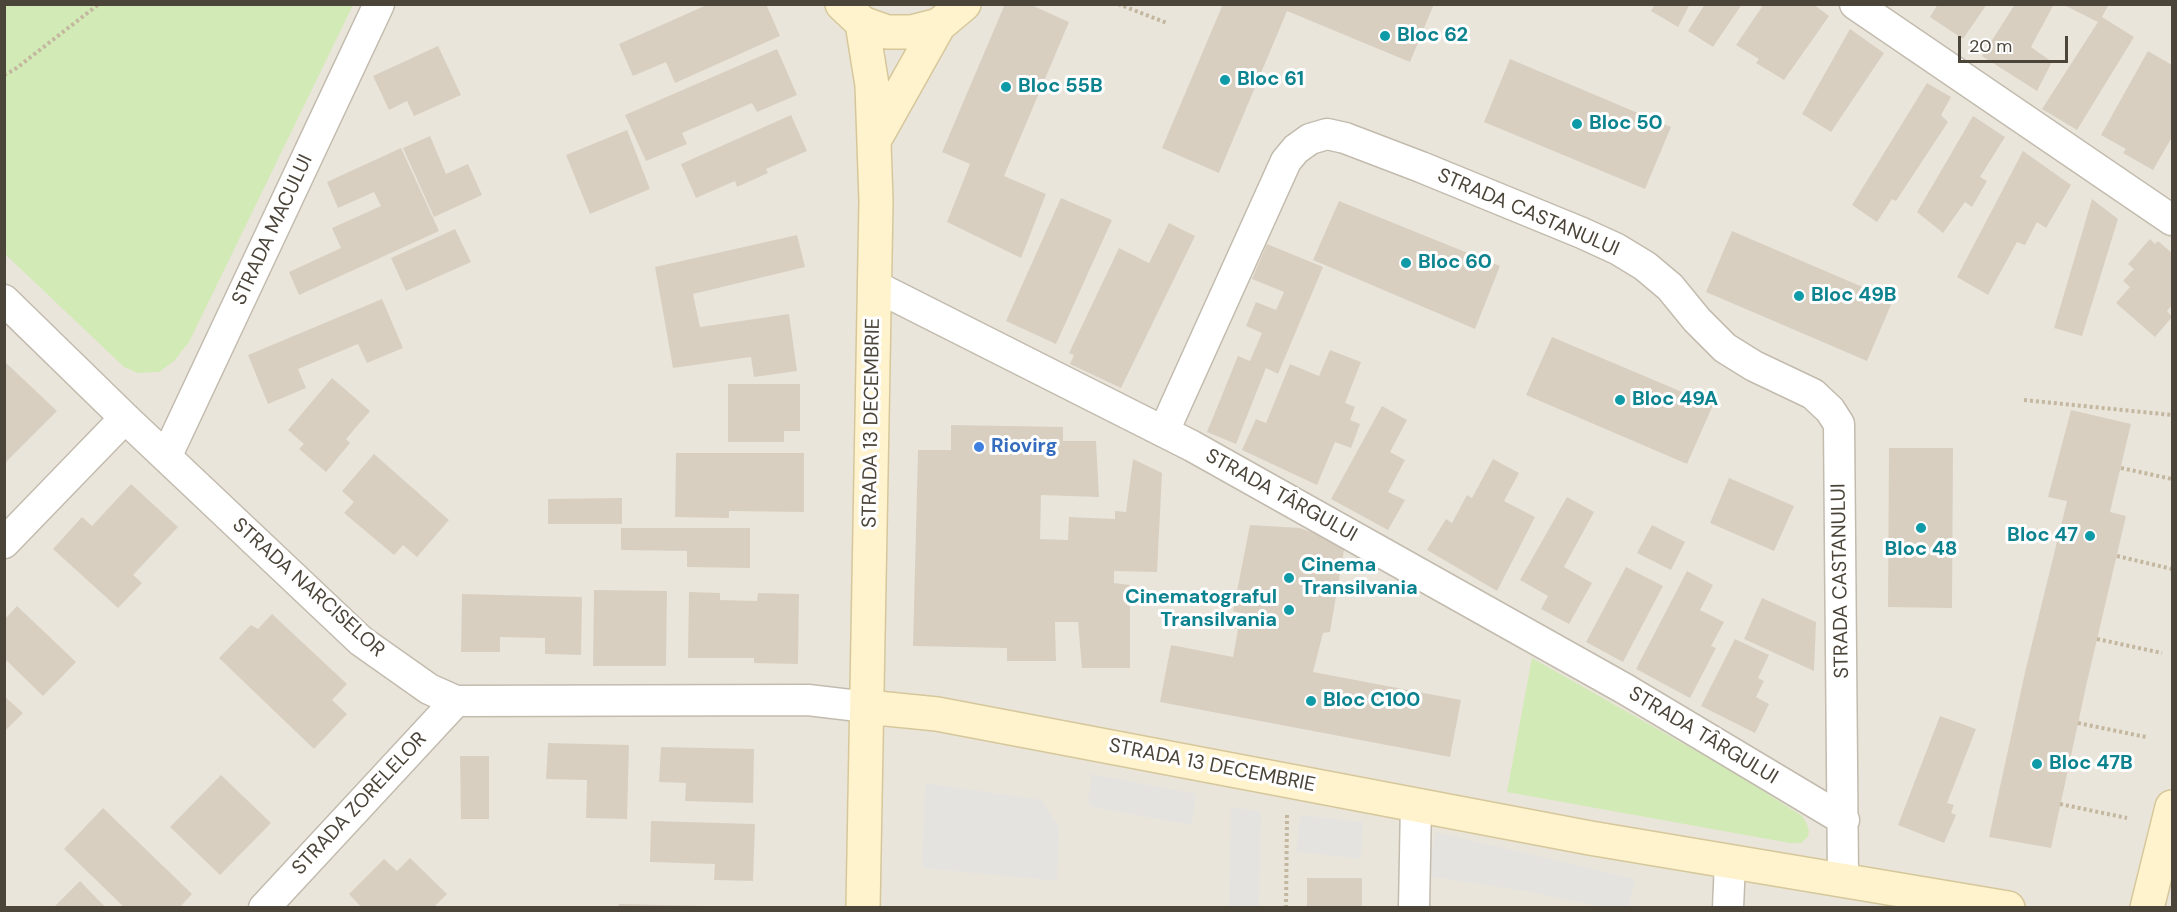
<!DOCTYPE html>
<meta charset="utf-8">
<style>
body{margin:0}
#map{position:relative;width:2177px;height:912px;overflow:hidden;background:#f6f3ec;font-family:"DM Sans",sans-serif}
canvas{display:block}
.frame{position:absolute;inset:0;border:6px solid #4b4439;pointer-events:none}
.scale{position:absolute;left:1958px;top:36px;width:110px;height:27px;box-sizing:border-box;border:3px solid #4b4439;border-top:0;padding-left:8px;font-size:18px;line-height:21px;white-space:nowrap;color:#4b4439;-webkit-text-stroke:4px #fff;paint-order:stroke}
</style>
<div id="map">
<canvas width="2177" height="912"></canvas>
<div class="frame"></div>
<div class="scale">20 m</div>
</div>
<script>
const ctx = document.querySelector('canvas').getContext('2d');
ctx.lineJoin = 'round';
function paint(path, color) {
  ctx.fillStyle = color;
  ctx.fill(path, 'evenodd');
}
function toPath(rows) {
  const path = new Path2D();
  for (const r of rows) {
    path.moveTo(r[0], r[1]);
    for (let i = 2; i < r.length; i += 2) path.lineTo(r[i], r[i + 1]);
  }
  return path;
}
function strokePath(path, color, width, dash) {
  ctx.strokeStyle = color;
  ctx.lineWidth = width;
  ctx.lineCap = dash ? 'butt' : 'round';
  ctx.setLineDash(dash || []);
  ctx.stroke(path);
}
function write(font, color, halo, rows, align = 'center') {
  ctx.font = font + ' "DM Sans",sans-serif';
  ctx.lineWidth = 6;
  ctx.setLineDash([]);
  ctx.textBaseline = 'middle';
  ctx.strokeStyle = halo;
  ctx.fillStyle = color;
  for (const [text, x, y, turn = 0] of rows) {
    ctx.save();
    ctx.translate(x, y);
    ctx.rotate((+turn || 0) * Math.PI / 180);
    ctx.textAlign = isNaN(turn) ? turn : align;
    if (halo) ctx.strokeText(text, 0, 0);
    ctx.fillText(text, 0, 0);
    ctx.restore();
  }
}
paint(toPath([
 [5,5,2172,5,2172,907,5,907]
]), '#eae5da');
paint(toPath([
 [4,5,353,5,189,342,174,361,159,372,138,373,124,367,5,254],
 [1532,658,1735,773,1802,816,1807,824,1809,832,1807,838,1801,843,1790,843,1507,792]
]), '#d2eab5');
paint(toPath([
 [1092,774,1196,794,1192,825,1091,807,1088,801],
 [925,783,1042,800,1059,828,1057,881,922,868],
 [1231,807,1261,811,1259,907,1229,907],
 [1300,815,1363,822,1361,859,1296,852],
 [1436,832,1635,879,1629,907,1608,908,1524,891,1426,876]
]), '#e5e3e0');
paint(toPath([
 [709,4,766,4,780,36,675,83,666,62,633,76,619,44],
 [1005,4,1029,4,1069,22,1004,176,1046,194,1021,258,947,222,970,164,942,152],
 [1223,4,1434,4,1410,62,1287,11,1219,173,1162,148],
 [1655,4,1690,4,1678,27,1651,11],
 [1705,4,1742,4,1713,47,1688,31],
 [1764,4,1813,4,1829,16,1784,80,1756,63,1759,59,1736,45],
 [1938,4,1987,4,1963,39,1930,17],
 [2015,4,2054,4,2031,47,2052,62,2037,91,1982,56],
 [2062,4,2109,4,2102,17,2134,37,2077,130,2042,109,2098,22],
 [1850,29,1884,53,1831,132,1802,114],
 [438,46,461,95,414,116,407,101,389,110,373,76],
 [777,49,797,95,757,112,752,103,682,133,687,144,646,161,625,115],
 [2148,51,2172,65,2172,137,2153,170,2123,153,2126,149,2101,135],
 [1510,59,1671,127,1645,189,1484,122],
 [1927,83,1951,97,1941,115,1948,122,1896,201,1892,199,1877,222,1852,205],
 [791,115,807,151,766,169,768,173,737,187,735,181,696,198,681,164],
 [1973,116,2005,137,1980,177,1987,181,1972,207,1965,202,1943,233,1917,212],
 [627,130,650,189,590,214,566,155],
 [430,136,446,174,468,164,482,195,434,217,403,148],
 [401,148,439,231,299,295,289,272,341,248,332,228,381,206,374,192,338,208,327,182],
 [2023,151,2071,185,2046,228,2037,222,2025,245,2017,242,1988,295,1957,277],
 [1061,198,1112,220,1056,344,1006,321],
 [2092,199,2118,219,2082,336,2054,328],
 [1339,201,1500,266,1475,329,1313,260],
 [1169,223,1195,236,1121,388,1070,364,1074,355,1069,353,1119,248,1149,263],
 [455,229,471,262,406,291,391,258],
 [1732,231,1893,300,1867,361,1706,292],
 [797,235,805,267,693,294,700,327,789,314,797,371,754,377,751,357,673,368,655,267],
 [2150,239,2155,244,2158,241,2172,253,2172,305,2167,311,2172,317,2155,337,2116,303,2130,287,2123,281,2134,269,2128,264],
 [1267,244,1323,267,1278,374,1266,368,1236,444,1207,432,1238,356,1250,361,1262,333,1246,326,1256,302,1276,310,1284,292,1252,279],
 [382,299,403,348,367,363,358,344,298,369,306,388,268,404,248,355],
 [1552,337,1713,405,1687,464,1526,395],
 [1330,350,1361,362,1345,403,1355,407,1350,420,1360,424,1351,448,1335,442,1317,485,1242,450,1256,419,1266,423,1290,364,1319,376],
 [4,361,57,411,4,464],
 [332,378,370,411,346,439,350,443,326,472,299,449,304,444,288,430],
 [728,384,800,384,800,431,784,431,784,442,728,442],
 [1382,406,1407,420,1390,452,1405,460,1388,492,1405,500,1388,530,1331,499],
 [2071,410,2131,424,2110,512,2126,516,2087,682,2051,848,1989,837,2026,668,2067,501,2048,497],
 [951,425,1063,427,1063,441,1096,441,1099,497,1041,495,1040,539,1068,540,1069,517,1115,519,1115,511,1126,512,1133,459,1162,473,1157,572,1114,571,1114,583,1130,585,1130,668,1082,668,1078,622,1055,622,1056,661,1007,661,1007,648,913,646,918,450,951,450],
 [1889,448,1953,448,1952,608,1888,607],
 [676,453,804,453,804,512,729,511,729,518,675,517],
 [374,454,449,520,417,557,403,545,394,555,344,513,354,502,342,491],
 [1493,459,1519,473,1504,501,1535,517,1497,591,1427,550,1446,519,1452,523,1467,495,1472,498],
 [1729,478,1794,506,1774,551,1710,523],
 [131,484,178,527,133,575,142,583,118,608,53,549,82,517,92,526],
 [1567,497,1594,512,1564,567,1592,583,1569,624,1541,609,1548,596,1520,580],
 [622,498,622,524,548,524,548,499],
 [1250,525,1300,528,1345,544,1330,632,1323,633,1313,672,1461,700,1450,757,1160,702,1171,645,1233,657,1241,613,1233,611],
 [1652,525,1685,542,1671,570,1637,553],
 [621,528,750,528,750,568,687,567,687,551,621,550],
 [1626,567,1663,586,1623,662,1586,642],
 [1687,571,1713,585,1700,610,1724,622,1711,646,1716,648,1690,698,1636,669],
 [594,590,667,591,666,666,593,666],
 [689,592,720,593,720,600,757,601,758,593,799,594,798,664,754,663,754,658,688,658],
 [462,594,582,597,581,655,545,654,545,638,500,637,500,652,461,652],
 [1762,598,1816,622,1814,671,1744,639],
 [17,606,76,662,43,696,5,659,5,619],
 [272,614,347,684,332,700,347,714,314,749,219,658,251,625,258,629],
 [1735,639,1769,655,1758,678,1764,681,1756,697,1769,704,1755,733,1701,706],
 [4,696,23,713,4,732],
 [1940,716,1976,729,1947,803,1954,805,1951,813,1956,815,1944,843,1898,825],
 [548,743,629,745,627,819,586,818,587,780,546,779],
 [661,747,754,749,753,803,685,801,686,783,659,782],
 [460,756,489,756,489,819,461,819],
 [221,775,271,823,220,875,170,827],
 [103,808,192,894,179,908,125,908,64,849],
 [651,821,755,824,753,881,714,880,715,864,650,862],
 [410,858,447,894,433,908,362,908,349,894,384,859,397,871],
 [1307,878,1362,878,1362,908,1307,908],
 [80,881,106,908,53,908],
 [619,904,706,906,706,908,618,908]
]), '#d8cfc1');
const street = toPath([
 [1855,4,2172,220],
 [875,286,1192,446,1625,689,1844,820],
 [4,300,125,418,361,641,429,689,456,701,808,700,867,707],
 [1164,431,1286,161,1296,149,1310,139,1327,134,1345,138,1421,167,1582,233,1617,249,1645,266,1670,287,1697,320,1725,348,1754,366,1813,394,1830,410,1839,424,1843,879],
 [167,455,379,4],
 [4,543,125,418],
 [264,908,456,701],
 [1414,908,1416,804],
 [1728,908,1730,862]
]);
const secondary = toPath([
 [842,4,862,23,887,32,912,32,939,25,964,4],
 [862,23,872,85,876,201,863,908],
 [875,139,939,25],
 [867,707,937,714,1590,838,2008,908],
 [2147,908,2172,807]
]);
strokePath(street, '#c2bbae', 33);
strokePath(secondary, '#d6c79b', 36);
strokePath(toPath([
 [1118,4,1167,23],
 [4,75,14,70,99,4],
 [2024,400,2172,415],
 [2121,468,2172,479],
 [2117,556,2172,569],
 [2097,639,2162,653],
 [2078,723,2146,737],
 [2060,804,2127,818],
 [1286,908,1287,815]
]), '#c4b79f', 4, [3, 3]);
strokePath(street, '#fff', 30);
strokePath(secondary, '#fff3cd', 33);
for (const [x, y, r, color] of [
 [1385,36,6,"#0f9aa8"],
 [1225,80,6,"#0f9aa8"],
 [1006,87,6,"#0f9aa8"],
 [1577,124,6,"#0f9aa8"],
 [1406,263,6,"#0f9aa8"],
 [1799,296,6,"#0f9aa8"],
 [1620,400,6,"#0f9aa8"],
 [979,447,6,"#3f7fe0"],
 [1921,528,6,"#0f9aa8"],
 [2090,536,6,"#0f9aa8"],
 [1289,578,6,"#0f9aa8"],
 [1289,610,6,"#0f9aa8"],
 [1311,701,6,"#0f9aa8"],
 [2037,764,6,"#0f9aa8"]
]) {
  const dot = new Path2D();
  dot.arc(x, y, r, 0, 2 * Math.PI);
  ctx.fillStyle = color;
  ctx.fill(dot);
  strokePath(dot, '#fff', 2);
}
write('bold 20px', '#0d838f', '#fff', [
 ["Bloc 62",1397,36],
 ["Bloc 61",1237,80],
 ["Bloc 55B",1018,87],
 ["Bloc 50",1589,124],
 ["Bloc 60",1418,263],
 ["Bloc 49B",1811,296],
 ["Bloc 49A",1632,400],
 ["Bloc 47",2078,536,"right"],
 ["Bloc 48",1921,550,"center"],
 ["Cinema",1301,566],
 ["Transilvania",1301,589],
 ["Cinematograful",1277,598,"right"],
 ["Transilvania",1277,621,"right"],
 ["Bloc C100",1323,701],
 ["Bloc 47B",2049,764]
], 'left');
write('20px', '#4b4439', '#fff', [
 ["STRADA CASTANULUI",1528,213,23],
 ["STRADA MACULUI",273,230,-65],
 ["STRADA 13 DECEMBRIE",872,423,-89],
 ["STRADA TÂRGULUI",1281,496,29],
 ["STRADA CASTANULUI",1841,581,-91],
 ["STRADA NARCISELOR",308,588,42],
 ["STRADA TÂRGULUI",1703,736,31],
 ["STRADA 13 DECEMBRIE",1212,766,11],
 ["STRADA ZORELELOR",360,804,-47]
]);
write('bold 20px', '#366cbe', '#fff', [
 ["Riovirg",991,447]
], 'left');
</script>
